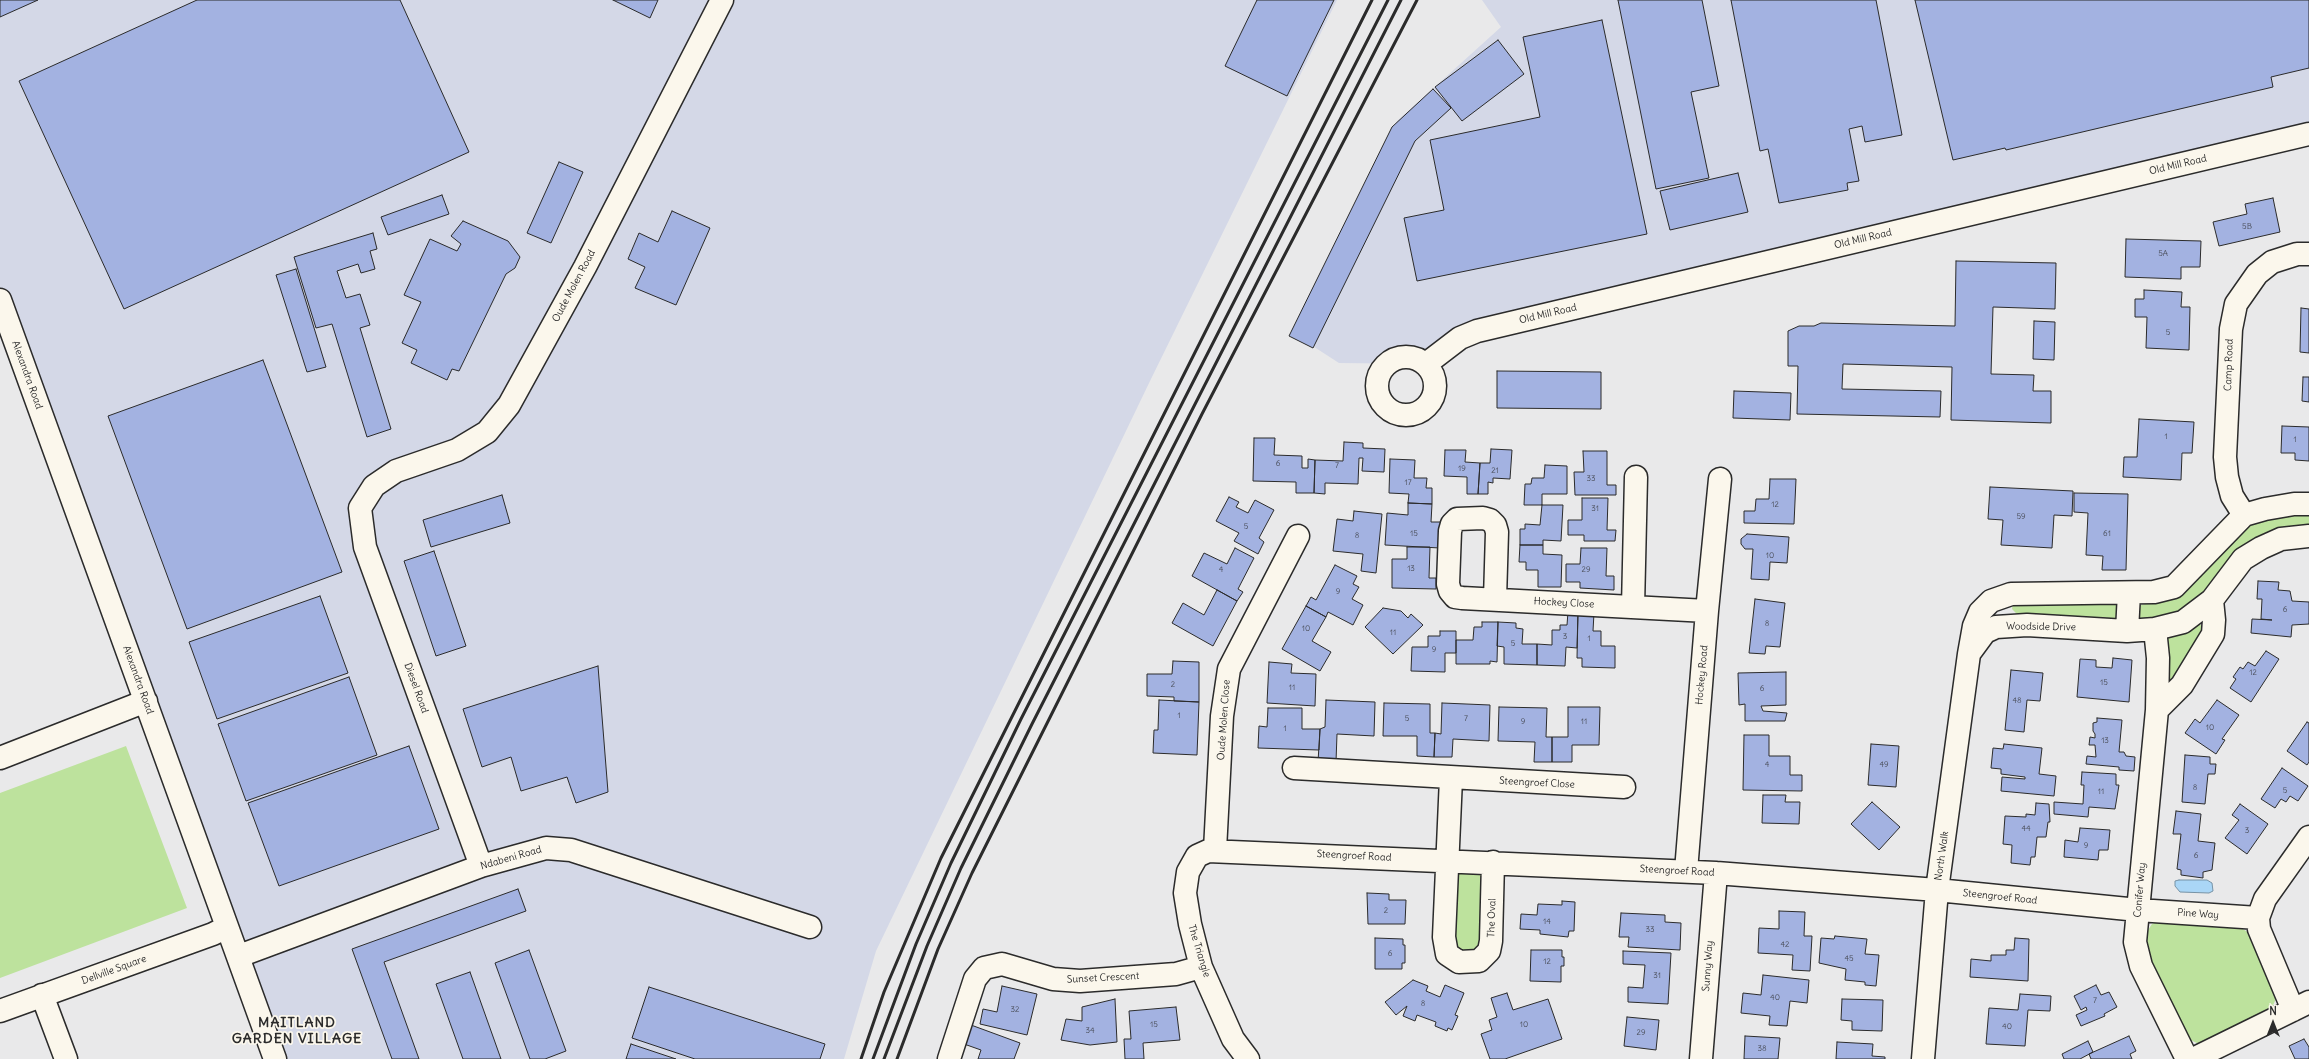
<!DOCTYPE html>
<style>
body{margin:0}
#map{position:relative;width:2309px;height:1059px;overflow:hidden;background:#e9e9ea;font-family:Delius,sans-serif}
canvas{display:block}
.north{position:absolute;left:2253px;top:1003px;width:40px;height:40px;-webkit-text-stroke:3px #fbf7ec;paint-order:stroke;rotate:0deg;font-size:11px;font-weight:700;line-height:16px;text-align:center;color:#2b2b2b}
.north::after{content:'';display:block;margin:auto;width:14px;height:18px;background:#2b2b2b;clip-path:polygon(50% 0,100% 100%,50% 72%,0 100%)}
</style>
<div id="map">
<canvas width="2309" height="1059"></canvas>
<div class="north">N</div>
</div>
<script>
const ctx = document.querySelector('canvas').getContext('2d');
ctx.lineJoin = 'round';
function paint(path, color) {
  ctx.fillStyle = color;
  ctx.fill(path, 'evenodd');
}
function toPath(rows) {
  const path = new Path2D();
  for (const r of rows) {
    if (r.length === 3) {
      path.moveTo(r[0] + r[2], r[1]);
      path.arc(r[0], r[1], r[2], 0, 2 * Math.PI);
      continue;
    }
    path.moveTo(r[0], r[1]);
    for (let i = 2; i < r.length; i += 2) path.lineTo(r[i], r[i + 1]);
  }
  return path;
}
function strokePath(path, color, width, dash) {
  ctx.strokeStyle = color;
  ctx.lineWidth = width;
  ctx.lineCap = dash ? 'butt' : 'round';
  ctx.setLineDash(dash || []);
  ctx.stroke(path);
}
function write(font, color, halo, rows, align = 'center') {
  ctx.font = font + ' Delius,sans-serif';
  ctx.lineWidth = 3.5;
  ctx.setLineDash([]);
  ctx.textBaseline = 'middle';
  ctx.strokeStyle = halo;
  ctx.fillStyle = color;
  for (const [text, x, y, turn = 0] of rows) {
    ctx.save();
    ctx.translate(x, y);
    ctx.rotate((+turn || 0) * Math.PI / 180);
    ctx.textAlign = isNaN(turn) ? turn : align;
    if (halo) ctx.strokeText(text, 0, 0);
    ctx.fillText(text, 0, 0);
    ctx.restore();
  }
}
paint(toPath([
 [0,0,1337,0,1150,381,876,951,844,1059,275,1059,0,300],
 [1482,0,2309,0,2309,134,1477,331,1426,364,1339,363,1291,332,1397,121,1501,27]
]), '#d4d8e7');
paint(toPath([
 [2309,511,2309,530,2287,531,2210,593,2179,614,2141,620,2138,619,2138,606,2159,600,2235,534,2254,522],
 [2013,602,2115,603,2119,607,2118,616,2113,620,2019,616,2012,609],
 [2197,623,2204,627,2173,686,2164,684,2167,640,2171,634],
 [126,746,187,908,0,978,0,793],
 [1460,873,1482,873,1485,946,1477,955,1454,950,1457,876],
 [2167,918,2241,928,2251,934,2275,988,2275,1001,2269,1014,2199,1044,2182,1036,2142,939,2152,924]
]), '#bde29d');
const water = toPath([
 [2179,880,2207,880,2212,883,2213,891,2209,893,2180,892,2175,886,2175,881,2179,880]
]);
paint(water, '#aad6f6');
strokePath(water, '#7792a5', 1);
const building = toPath([
 [0,0,38,0,0,17,0,0],
 [197,0,400,0,469,152,124,309,19,81,197,0],
 [613,0,658,0,650,18,613,0],
 [1257,0,1334,0,1287,96,1225,66,1257,0],
 [1618,0,1702,0,1719,86,1691,92,1709,178,1656,189,1618,0],
 [1731,0,1876,0,1902,135,1865,142,1862,126,1849,129,1859,181,1847,183,1848,190,1779,203,1768,149,1760,151,1731,0],
 [1915,0,2309,0,2309,68,2271,77,2273,87,2006,150,2005,148,1953,160,1915,0],
 [1602,20,1647,234,1417,281,1404,218,1444,210,1430,140,1540,117,1523,37,1602,20],
 [1498,40,1524,74,1462,121,1435,87,1498,40],
 [1433,89,1451,108,1415,141,1313,348,1289,336,1392,127,1433,89],
 [559,162,583,172,551,243,527,233,559,162],
 [1738,173,1748,212,1670,230,1660,191,1738,173],
 [442,195,449,214,388,235,381,217,442,195],
 [2273,198,2280,232,2219,246,2213,222,2247,214,2245,204,2273,198],
 [672,211,710,228,676,305,635,288,645,267,628,259,639,233,658,242,672,211],
 [463,221,508,241,520,257,515,268,506,274,459,371,452,369,447,380,411,363,417,350,402,343,421,302,404,295,430,239,457,251,461,244,451,236,463,221],
 [373,233,377,249,370,251,375,269,361,273,358,264,337,271,346,298,360,294,370,325,360,328,391,429,367,437,332,324,316,328,294,257,373,233],
 [2126,239,2201,241,2200,267,2181,267,2181,279,2125,277,2126,239],
 [1956,261,2056,263,2055,309,1993,307,1991,374,2034,375,2033,391,2051,391,2051,423,1951,420,1952,367,1843,364,1842,389,1941,391,1940,417,1797,414,1798,366,1788,366,1788,331,1799,326,1814,326,1821,323,1955,326,1956,261],
 [296,269,326,367,307,372,276,275,296,269],
 [2144,290,2182,292,2181,307,2190,307,2189,350,2146,348,2147,317,2135,317,2135,299,2144,299,2144,290],
 [2301,308,2309,309,2309,353,2300,352,2301,308],
 [2034,321,2055,322,2054,360,2033,359,2034,321],
 [263,360,342,572,187,629,108,416,263,360],
 [1497,371,1601,372,1601,409,1497,408,1497,371],
 [2303,377,2309,377,2309,402,2302,401,2303,377],
 [1734,391,1791,393,1790,420,1733,418,1734,391],
 [2139,419,2194,422,2192,453,2182,453,2181,480,2123,477,2124,457,2137,457,2139,419],
 [2282,426,2309,427,2309,461,2295,460,2295,453,2281,453,2282,426],
 [1254,438,1275,438,1274,455,1302,456,1302,468,1308,468,1308,459,1315,460,1314,493,1296,493,1296,482,1253,481,1254,438],
 [1344,442,1363,443,1363,448,1385,449,1384,472,1362,471,1363,458,1359,458,1358,484,1325,483,1325,494,1314,493,1315,460,1343,461,1344,442],
 [1491,449,1512,450,1510,479,1493,478,1493,483,1488,482,1488,494,1478,494,1480,463,1490,463,1491,449],
 [1445,450,1466,450,1465,462,1480,463,1478,494,1467,494,1467,477,1444,476,1445,450],
 [1583,451,1607,451,1607,485,1616,485,1616,495,1575,495,1574,472,1584,472,1583,451],
 [1390,459,1415,460,1414,478,1427,478,1426,488,1432,488,1432,504,1408,503,1409,494,1389,493,1390,459],
 [1545,465,1567,466,1567,494,1542,494,1542,505,1524,505,1525,484,1531,484,1532,478,1544,478,1545,465],
 [1770,479,1796,479,1794,524,1744,523,1744,511,1755,511,1756,499,1769,499,1770,479],
 [1990,487,2073,491,2072,516,2054,515,2052,548,2001,545,2003,520,1988,519,1990,487],
 [2074,493,2128,494,2126,570,2102,570,2103,556,2086,555,2088,513,2074,512,2074,493],
 [502,495,510,523,431,547,423,520,502,495],
 [1229,497,1239,502,1236,507,1248,513,1255,500,1274,510,1259,538,1264,542,1258,554,1234,541,1239,533,1216,521,1229,497],
 [1582,498,1608,498,1607,530,1616,530,1615,541,1584,541,1584,535,1568,535,1568,520,1582,520,1582,498],
 [1408,503,1432,504,1431,522,1442,522,1440,548,1385,545,1387,513,1408,515,1408,503],
 [1542,505,1563,505,1561,541,1543,540,1543,545,1520,545,1520,529,1525,529,1525,524,1540,525,1542,505],
 [1354,511,1382,514,1376,573,1361,571,1363,554,1333,551,1337,519,1353,521,1354,511],
 [1747,534,1789,537,1787,563,1770,562,1769,580,1751,579,1753,549,1745,549,1741,544,1741,539,1747,534],
 [1520,545,1543,545,1543,554,1562,555,1561,587,1538,587,1538,570,1526,570,1526,562,1519,562,1520,545],
 [1407,547,1430,547,1429,578,1436,578,1436,589,1392,588,1392,559,1407,559,1407,547],
 [1235,548,1254,558,1238,589,1243,592,1237,601,1192,576,1204,553,1227,564,1235,548],
 [1581,548,1607,548,1606,576,1614,576,1614,590,1580,588,1580,582,1566,582,1566,564,1580,564,1581,548],
 [434,551,466,646,436,656,404,561,434,551],
 [1335,565,1357,576,1353,584,1359,587,1352,599,1363,605,1353,625,1328,612,1326,617,1306,606,1311,597,1316,600,1335,565],
 [2258,581,2279,582,2278,590,2290,591,2292,601,2309,602,2309,624,2292,625,2291,637,2251,633,2252,619,2272,620,2261,619,2262,599,2257,599,2258,581],
 [1217,590,1237,601,1213,646,1172,623,1183,603,1204,615,1217,590],
 [320,596,348,673,217,719,189,642,320,596],
 [1755,599,1785,603,1780,647,1766,646,1765,654,1749,653,1755,599],
 [1306,606,1326,617,1312,641,1331,652,1320,671,1282,649,1306,606],
 [1383,608,1401,611,1408,618,1411,614,1423,625,1393,654,1365,627,1383,608],
 [1568,612,1578,612,1577,648,1566,647,1565,666,1537,665,1537,644,1552,645,1552,630,1560,630,1560,625,1567,625,1568,612],
 [1578,612,1594,613,1593,631,1601,631,1601,646,1615,646,1615,668,1582,667,1582,658,1577,658,1578,612],
 [1482,622,1498,622,1497,662,1490,661,1490,664,1456,664,1456,640,1473,640,1474,627,1482,627,1482,622],
 [1498,622,1516,623,1516,628,1523,629,1522,644,1537,644,1537,665,1504,664,1504,647,1497,646,1498,622],
 [1440,631,1456,631,1456,653,1445,653,1445,672,1411,671,1412,647,1428,647,1428,636,1440,636,1440,631],
 [2266,651,2279,659,2251,702,2230,688,2236,679,2233,677,2240,667,2243,669,2248,662,2255,666,2266,651],
 [2113,658,2132,660,2129,702,2077,697,2080,659,2096,660,2096,667,2112,668,2113,658],
 [1173,661,1199,662,1199,702,1174,701,1174,697,1147,696,1147,674,1172,674,1173,661],
 [1269,662,1292,664,1291,673,1316,674,1315,706,1267,703,1269,662],
 [598,666,608,792,576,803,567,777,521,791,511,757,482,767,463,709,598,666],
 [2011,670,2043,673,2040,701,2027,700,2024,732,2005,730,2011,670],
 [1786,672,1786,705,1761,706,1763,711,1787,713,1785,721,1745,721,1745,704,1739,705,1738,673,1786,672],
 [349,677,377,755,246,801,218,724,349,677],
 [1159,700,1199,702,1197,755,1153,753,1154,730,1158,730,1159,700],
 [1326,700,1375,702,1374,736,1337,734,1336,762,1318,762,1320,729,1325,727,1326,700],
 [2217,700,2239,715,2222,739,2225,740,2216,754,2185,733,2195,719,2200,723,2217,700],
 [1384,703,1430,704,1430,733,1435,733,1434,757,1417,756,1417,736,1383,736,1384,703],
 [1442,703,1490,705,1489,741,1453,739,1452,757,1434,757,1435,733,1441,734,1442,703],
 [1499,707,1547,708,1546,737,1552,737,1552,762,1534,762,1535,742,1498,741,1499,707],
 [1568,707,1600,707,1599,745,1572,745,1572,762,1552,762,1552,737,1568,737,1568,707],
 [1268,708,1302,708,1302,729,1320,729,1319,750,1258,748,1259,726,1267,727,1268,708],
 [2097,718,2122,720,2119,752,2124,752,2126,756,2135,757,2134,771,2119,770,2119,767,2086,764,2087,756,2096,757,2095,745,2089,745,2090,737,2095,738,2095,734,2093,731,2093,723,2097,722,2097,718],
 [2307,722,2309,723,2309,762,2307,765,2287,751,2307,722],
 [1744,735,1769,735,1769,756,1790,756,1790,775,1802,775,1802,791,1743,790,1744,735],
 [1871,744,1899,746,1896,787,1868,785,1871,744],
 [2004,744,2042,748,2039,774,2056,776,2054,796,2001,791,2002,777,2025,779,2025,777,2001,774,2001,769,1991,768,1993,748,2003,749,2004,744],
 [409,746,439,829,279,886,248,803,409,746],
 [2185,755,2210,757,2210,764,2216,764,2215,774,2208,774,2205,804,2182,802,2185,755],
 [2282,768,2308,786,2298,801,2290,796,2286,802,2281,799,2275,808,2261,799,2282,768],
 [2082,772,2116,774,2116,785,2119,785,2115,809,2089,807,2088,817,2054,814,2054,802,2083,804,2084,785,2081,785,2082,772],
 [1763,795,1786,795,1785,802,1800,802,1799,824,1762,823,1763,795],
 [1872,802,1900,827,1879,850,1851,824,1872,802],
 [2036,803,2049,804,2050,822,2048,822,2046,837,2037,837,2035,857,2031,857,2030,865,2011,863,2012,845,2003,844,2005,816,2026,817,2026,814,2035,815,2036,803],
 [2240,804,2268,824,2247,854,2225,838,2239,820,2232,815,2240,804],
 [2176,811,2201,814,2198,841,2215,843,2212,870,2203,872,2203,878,2181,875,2181,870,2177,869,2181,834,2173,834,2176,811],
 [2080,828,2110,830,2108,850,2099,850,2098,860,2064,857,2065,840,2078,842,2080,828],
 [518,889,526,911,384,962,419,1059,392,1059,352,949,518,889],
 [1367,893,1389,894,1389,900,1406,900,1405,924,1368,924,1367,893],
 [1562,901,1575,902,1574,931,1569,931,1568,937,1540,934,1540,930,1520,929,1521,914,1537,915,1538,904,1562,905,1562,901],
 [1779,911,1805,912,1804,936,1812,936,1810,971,1792,970,1793,955,1758,953,1759,928,1779,929,1779,911],
 [1621,913,1665,915,1665,922,1681,923,1680,950,1628,947,1629,937,1619,937,1621,913],
 [1835,936,1867,939,1865,954,1879,955,1876,986,1865,985,1865,982,1845,980,1846,969,1819,963,1821,938,1834,939,1835,936],
 [1375,938,1403,939,1403,945,1405,945,1405,963,1402,963,1402,969,1375,969,1375,938],
 [2015,938,2029,939,2028,981,1970,977,1971,959,1991,961,1991,955,2006,955,2006,950,2014,950,2015,938],
 [529,950,566,1051,545,1059,530,1059,495,963,529,950],
 [1531,950,1562,950,1562,957,1564,957,1564,966,1561,966,1561,982,1530,981,1531,950],
 [1623,951,1671,953,1668,1004,1628,1002,1628,987,1643,988,1645,965,1623,964,1623,951],
 [470,972,501,1059,463,1059,436,984,470,972],
 [1763,975,1809,980,1807,1003,1790,1001,1787,1026,1769,1025,1770,1016,1741,1013,1743,993,1761,995,1763,975],
 [1413,980,1428,986,1426,991,1440,997,1445,985,1464,993,1455,1015,1458,1016,1452,1030,1448,1028,1447,1031,1435,1026,1436,1022,1417,1015,1415,1021,1403,1016,1407,1006,1396,1015,1385,1002,1413,980],
 [2096,985,2101,995,2109,992,2117,1007,2104,1014,2105,1016,2081,1026,2076,1015,2087,1010,2086,1007,2081,1010,2074,996,2096,985],
 [1002,986,1037,994,1027,1035,980,1024,983,1009,997,1012,1002,986],
 [649,987,825,1044,820,1059,695,1059,632,1038,649,987],
 [1507,993,1513,1010,1548,999,1562,1039,1505,1059,1490,1059,1481,1034,1492,1030,1489,1020,1497,1017,1491,998,1507,993],
 [2020,994,2051,996,2050,1011,2028,1010,2025,1046,1986,1044,1989,1008,2018,1010,2020,994],
 [1115,999,1117,1042,1090,1045,1061,1040,1066,1019,1082,1021,1082,1007,1115,999],
 [1842,999,1883,1000,1882,1031,1852,1030,1852,1021,1841,1020,1842,999],
 [1176,1007,1180,1040,1143,1043,1144,1059,1125,1059,1124,1039,1131,1039,1129,1011,1176,1007],
 [1627,1017,1659,1020,1656,1050,1624,1046,1627,1017],
 [971,1025,1020,1043,1014,1059,978,1059,981,1050,964,1044,971,1025],
 [1745,1036,1780,1038,1778,1059,1744,1059,1745,1036],
 [2129,1036,2136,1051,2130,1054,2132,1059,2091,1059,2089,1054,2129,1036],
 [2304,1039,2309,1047,2309,1059,2295,1059,2289,1046,2304,1039],
 [2088,1041,2093,1052,2080,1059,2064,1059,2062,1054,2088,1041],
 [1837,1042,1873,1044,1872,1056,1885,1057,1885,1059,1836,1059,1837,1042],
 [631,1044,676,1059,626,1059,631,1044]
]);
paint(building, '#a3b2e1');
strokePath(building, '#2b2b2b', 1);
const minor = toPath([
 [0,300,275,1059],
 [1406,386,29],
 [1426,364,1460,338,1477,331,2309,134],
 [2244,515,2232,496,2227,477,2225,457,2231,329,2236,304,2257,274,2272,262,2297,254,2309,254],
 [1495,599,1497,532,1495,525,1490,520,1483,518,1457,519,1452,524,1450,531,1448,584,1450,591,1455,597,1462,598,1707,611],
 [1633,607,1636,477],
 [2155,629,2158,658,2157,710,2135,942,2141,966,2187,1059],
 [2127,631,2129,593],
 [1971,651,1985,632,1996,627,2027,625,2127,631,2155,629,2183,622,2212,600,2243,559,2261,548,2281,539,2309,536],
 [2157,710,2182,685,2213,634,2214,620,2212,600],
 [0,758,146,701],
 [1294,768,1624,787],
 [1451,778,1444,937,1447,954,1459,962,1479,961,1489,951,1491,941,1493,862],
 [1215,850,1222,716,1229,669,1298,536],
 [481,866,365,547,360,508,374,486,396,471,457,450,487,432,509,405,585,267,722,0],
 [1686,871,1707,611,1720,479],
 [2258,918,2259,929,2293,1010],
 [239,956,481,866,546,848,571,850,810,927],
 [42,995,66,1059],
 [0,1011,213,934,227,927],
 [949,1059,975,979,984,968,1002,964,1053,979,1080,981,1176,974,1201,967],
 [1248,1059,1233,1039,1201,967,1190,924,1185,893,1188,872,1197,856,1208,851,1716,873,1937,890,2138,910,2258,918,2265,899,2309,837],
 [1701,1059,1716,873],
 [1923,1059,1937,890,1969,654,1974,626,1980,612,1991,601,2011,594,2154,592,2174,587,2244,515,2265,509,2294,504,2309,504],
 [2193,1059,2309,1002]
]);
strokePath(minor, '#2b2b2b', 25);
strokePath(minor, '#fbf7ec', 22);
strokePath(toPath([
 [861,1059,884,992,941,858,1372,0],
 [873,1059,916,944,951,863,1021,719,1388,0],
 [884,1059,927,946,961,868,1032,724,1401,0],
 [897,1059,938,949,972,873,1202,414,1417,0]
]), '#2b2b2b', 3);
write('8px', '#494d58', null, [
 ["5B",2247,227],
 ["5A",2163,254],
 ["5",2168,333],
 ["1",2166,437],
 ["1",2295,440],
 ["6",1278,464],
 ["7",1337,466],
 ["19",1462,469],
 ["21",1495,471],
 ["33",1591,479],
 ["17",1408,483],
 ["12",1775,505],
 ["31",1595,509],
 ["59",2021,517],
 ["5",1246,527],
 ["15",1414,534],
 ["61",2107,534],
 ["8",1357,536],
 ["10",1770,556],
 ["13",1411,569],
 ["4",1221,570],
 ["29",1586,570],
 ["9",1338,592],
 ["6",2285,610],
 ["8",1767,624],
 ["10",1306,629],
 ["11",1393,633],
 ["3",1565,637],
 ["1",1589,639],
 ["5",1513,644],
 ["9",1434,650],
 ["12",2253,673],
 ["15",2104,683],
 ["2",1173,685],
 ["11",1292,688],
 ["6",1762,689],
 ["48",2017,701],
 ["1",1179,716],
 ["5",1407,719],
 ["7",1466,719],
 ["9",1523,722],
 ["11",1584,722],
 ["10",2210,728],
 ["1",1285,729],
 ["13",2105,741],
 ["4",1767,765],
 ["49",1884,765],
 ["8",2195,788],
 ["5",2285,791],
 ["11",2101,792],
 ["44",2026,829],
 ["3",2247,831],
 ["9",2086,846],
 ["6",2196,856],
 ["2",1386,911],
 ["14",1547,922],
 ["33",1650,930],
 ["42",1785,945],
 ["6",1390,954],
 ["45",1849,959],
 ["12",1547,962],
 ["31",1657,976],
 ["40",1775,998],
 ["7",2095,1001],
 ["8",1423,1004],
 ["32",1015,1010],
 ["15",1154,1025],
 ["10",1524,1025],
 ["40",2007,1027],
 ["34",1090,1031],
 ["29",1641,1033],
 ["38",1762,1049]
]);
write('10px', '#2b2b2b', '#fbf7ec', [
 ["Old Mill Road",2178,165,-13],
 ["Old Mill Road",1863,239,-13],
 ["Oude Molen Road",574,286,-62],
 ["Old Mill Road",1548,314,-13],
 ["Camp Road",2229,365,-88],
 ["Alexandra Road",27,375,70],
 ["Hockey Close",1564,603,3],
 ["Woodside Drive",2041,627,1],
 ["Hockey Road",1702,675,-85],
 ["Alexandra Road",138,680,70],
 ["Diesel Road",416,688,70],
 ["Oude Molen Close",1224,720,-86],
 ["Steengroef Close",1537,783,3],
 ["Steengroef Road",1354,856,3],
 ["North Walk",1942,856,-82],
 ["Ndabeni Road",511,858,-16],
 ["Steengroef Road",1677,871,3],
 ["Conifer Way",2140,890,-85],
 ["Steengroef Road",2000,897,6],
 ["Pine Way",2198,914,4],
 ["The Oval",1492,918,-88],
 ["The Triangle",1199,951,73],
 ["Sunny Way",1708,966,-86],
 ["Dellville Square",114,970,-20],
 ["Sunset Crescent",1103,978,-3]
]);
ctx.letterSpacing = '1px';
write('bold 14px', '#2b2b2b', '#fbf7ec', [
 ["MAITLAND",297,1023],
 ["GARDEN VILLAGE",297,1039]
]);
ctx.letterSpacing = '0px';
</script>
